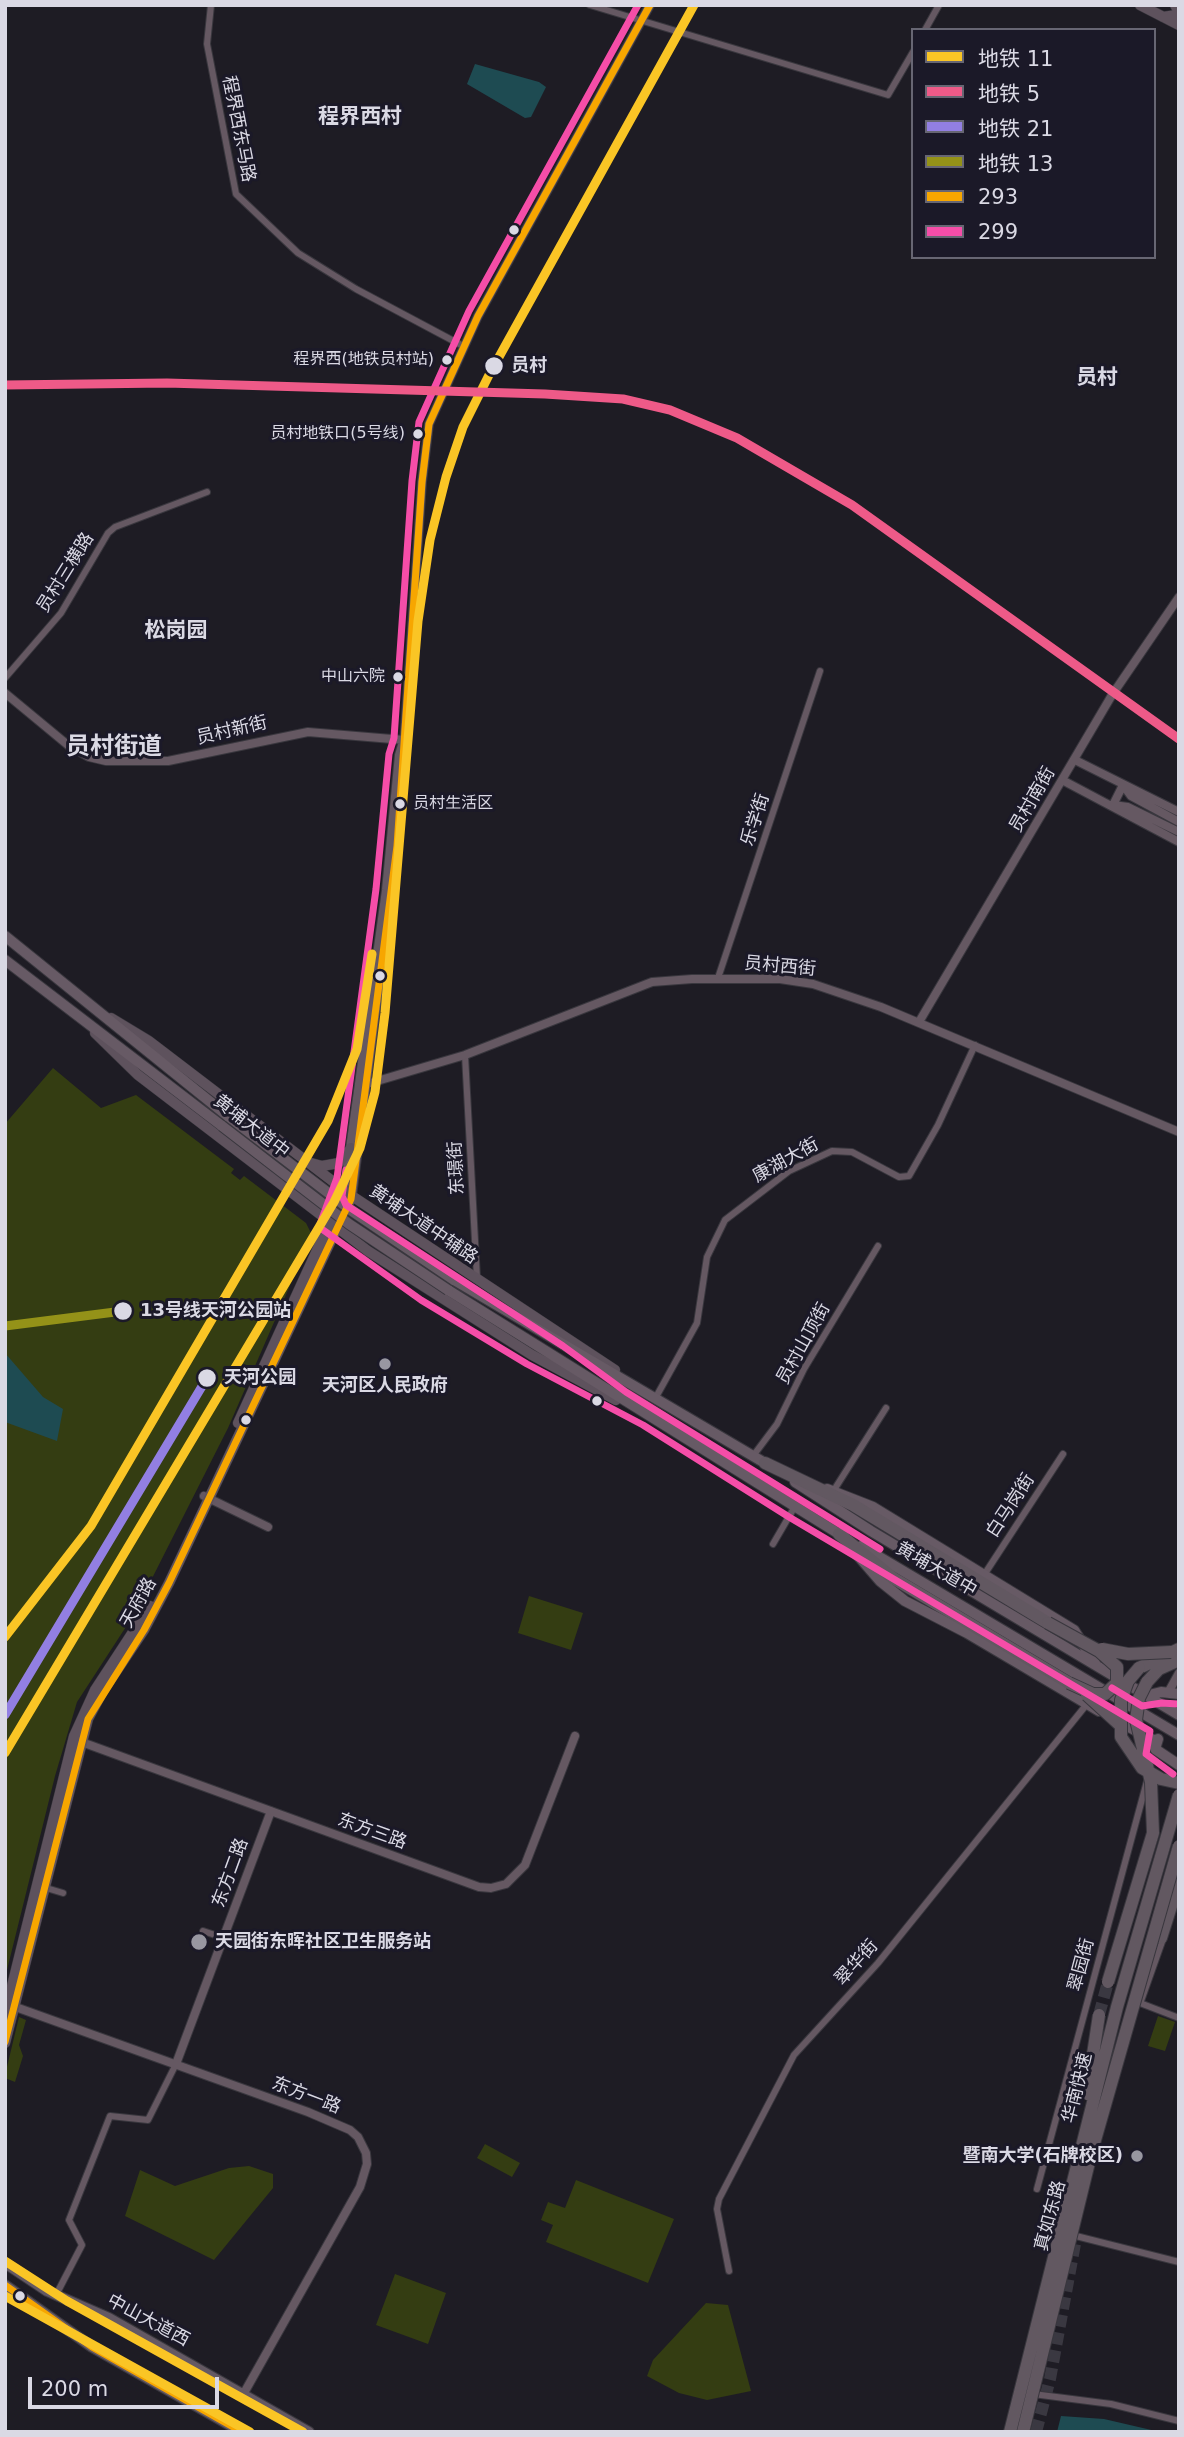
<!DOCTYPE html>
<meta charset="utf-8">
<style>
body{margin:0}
#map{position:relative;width:1184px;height:2437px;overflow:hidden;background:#1e1c24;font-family:"DejaVu Sans","Noto Sans SC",sans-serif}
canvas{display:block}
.frame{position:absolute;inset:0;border:7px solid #dad9e4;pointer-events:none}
.legend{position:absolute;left:911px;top:28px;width:245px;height:231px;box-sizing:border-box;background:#1b1928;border:2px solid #676673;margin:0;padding:9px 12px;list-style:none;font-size:21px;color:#dad9e4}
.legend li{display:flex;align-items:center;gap:14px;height:35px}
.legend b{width:35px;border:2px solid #676673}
.scale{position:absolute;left:28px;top:2377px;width:191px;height:32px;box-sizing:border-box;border:4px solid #dad9e4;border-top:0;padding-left:9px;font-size:21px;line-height:24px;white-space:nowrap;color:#dad9e4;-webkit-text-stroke:5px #1b1928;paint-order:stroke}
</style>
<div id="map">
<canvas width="1184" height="2437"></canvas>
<div class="frame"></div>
<ul class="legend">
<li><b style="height:9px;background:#fac525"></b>地铁 11</li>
<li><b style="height:9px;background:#ee5a88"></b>地铁 5</li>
<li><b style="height:9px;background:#927fe2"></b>地铁 21</li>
<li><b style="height:9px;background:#949218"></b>地铁 13</li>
<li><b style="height:9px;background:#f7a600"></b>293</li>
<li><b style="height:9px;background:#f54da8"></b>299</li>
</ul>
<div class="scale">200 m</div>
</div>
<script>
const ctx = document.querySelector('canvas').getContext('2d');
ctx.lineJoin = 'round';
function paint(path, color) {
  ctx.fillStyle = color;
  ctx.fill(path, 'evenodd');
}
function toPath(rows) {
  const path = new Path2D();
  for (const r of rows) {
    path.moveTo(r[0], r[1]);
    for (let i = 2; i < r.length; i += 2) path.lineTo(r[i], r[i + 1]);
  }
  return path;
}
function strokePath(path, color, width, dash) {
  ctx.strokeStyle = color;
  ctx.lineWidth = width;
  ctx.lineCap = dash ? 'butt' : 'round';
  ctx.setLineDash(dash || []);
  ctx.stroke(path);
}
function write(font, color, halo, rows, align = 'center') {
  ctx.font = font + ' "DejaVu Sans","Noto Sans SC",sans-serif';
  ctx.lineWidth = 6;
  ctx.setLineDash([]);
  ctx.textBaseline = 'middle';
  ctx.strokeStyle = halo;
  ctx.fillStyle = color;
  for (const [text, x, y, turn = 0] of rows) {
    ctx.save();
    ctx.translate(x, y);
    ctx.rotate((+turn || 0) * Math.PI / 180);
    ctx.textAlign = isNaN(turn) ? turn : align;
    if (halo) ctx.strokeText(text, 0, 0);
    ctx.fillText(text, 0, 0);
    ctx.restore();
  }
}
paint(toPath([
 [53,1068,101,1108,136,1095,234,1169,231,1173,240,1180,244,1176,306,1223,312,1235,228,1428,133,1616,77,1702,55,1776,5,1978,5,1124],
 [529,1596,583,1613,571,1650,518,1633],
 [1158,2016,1175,2022,1165,2051,1148,2046],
 [19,2017,26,2020,19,2045,23,2056,15,2082,5,2078,5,2075],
 [485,2144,520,2163,512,2177,477,2158],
 [249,2166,273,2174,273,2188,214,2260,125,2216,140,2170,175,2186,229,2168],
 [576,2180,674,2219,648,2283,546,2242,553,2225,541,2220,548,2202,565,2208],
 [395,2274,446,2293,428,2344,376,2325],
 [706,2303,728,2305,751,2391,707,2400,679,2393,647,2376,653,2360]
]), '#343d12');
paint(toPath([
 [475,64,539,82,546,87,531,117,525,118,467,84],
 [5,1353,43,1397,63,1409,57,1441,5,1422],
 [1061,2416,1104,2419,1160,2432,1057,2432]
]), '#1e4b52');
strokePath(toPath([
 [1099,2015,1108,1982],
 [1036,2432,1050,2379,1077,2233]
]), '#3a3841', 12, [12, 6]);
const minor = toPath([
 [211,5,207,44,236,194,298,253,356,289,463,346],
 [590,5,888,95,913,52],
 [925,30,939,5],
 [5,678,61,613,108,533,115,527,207,492],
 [718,978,820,671],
 [465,1055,477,1278],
 [656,1397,697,1323,707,1257,725,1220,789,1171,832,1151,852,1152,899,1177,909,1176,938,1125,975,1045],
 [753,1456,777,1424,804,1369,878,1246],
 [834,1490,886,1408],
 [773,1544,794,1508],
 [984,1575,1063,1454],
 [43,1887,63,1893],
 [203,1931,224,1938],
 [1141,2001,1163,1939],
 [1140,2003,1179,2018],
 [1037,2189,1147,1781],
 [1072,2235,1179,2262],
 [729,2271,717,2209,719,2199,794,2055,878,1963,1087,1704],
 [56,2295,82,2245,69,2220,110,2116,148,2120,176,2064],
 [1033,2394,1111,2404,1179,2421]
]);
const tertiary = toPath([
 [5,693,69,746,89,757,106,761,168,761,308,732,404,740],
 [1075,760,1179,812],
 [1064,781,1179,842],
 [1123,785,1113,805,1128,807,1179,832],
 [1123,785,1131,796,1179,822],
 [919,1022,1112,695,1179,597],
 [367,1084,465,1055,652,982,692,979,780,979,813,984,881,1007,1179,1132],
 [344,1191,386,890,399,755,403,742],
 [352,1196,397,846,422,482,429,424,478,316,650,5],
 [204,1496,268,1527],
 [1169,1691,1179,1673],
 [76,1740,479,1887,491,1888,506,1884,525,1865,575,1736],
 [10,2005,308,2112,350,2130,358,2137,366,2153,367,2164,360,2187,244,2393],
 [176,2064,271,1811]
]);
const secondary = toPath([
 [1140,5,1179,25],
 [1163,17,1176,15,1179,12,1175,5],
 [111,1018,149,1041,352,1196,615,1370],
 [95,1033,138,1075,368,1251,532,1355,616,1400],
 [311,1163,322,1166,339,1163,351,1148],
 [238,1423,344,1191],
 [5,2014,74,1736,95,1690,150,1606],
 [5,2043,88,1719,103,1691,144,1630,169,1583,352,1196]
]);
const primary = toPath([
 [5,936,229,1117],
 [5,960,222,1126],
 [454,1280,770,1466],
 [448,1290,844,1537],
 [795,1482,871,1531,1179,1715],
 [827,1489,873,1507,1074,1630,1096,1665],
 [861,1546,1179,1735],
 [854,1551,880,1581,905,1601,967,1633,1099,1711],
 [1145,1696,1161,1692,1179,1694],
 [1116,1720,1157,1742],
 [1158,1739,1155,1749,1179,1765]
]);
const trunk = toPath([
 [5,2263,47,2291,109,2318,309,2432],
 [5,2285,92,2347,242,2432]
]);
const motorway = toPath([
 [765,1463,853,1505,1048,1623],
 [839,1534,893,1578,1069,1683],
 [1139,1668,1179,1649],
 [1147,1682,1159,1669,1179,1660],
 [1161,1938,1179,1881]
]);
strokePath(minor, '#39373e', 8);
strokePath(tertiary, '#39373e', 10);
strokePath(secondary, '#39373e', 11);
strokePath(primary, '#39373e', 12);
strokePath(trunk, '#39373e', 12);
strokePath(motorway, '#39373e', 14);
strokePath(minor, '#655862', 6);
strokePath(tertiary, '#655862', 8);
strokePath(secondary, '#5e525d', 10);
strokePath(primary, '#675a65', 10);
strokePath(trunk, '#645963', 10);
strokePath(motorway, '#625861', 12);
const primaryBridge = toPath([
 [229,1117,352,1211,454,1280],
 [222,1126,349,1224,448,1290]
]);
const motorwayBridge = toPath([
 [1048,1623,1099,1651,1117,1667,1117,1683,1105,1694,1093,1694,1069,1683],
 [1102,1649,1128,1654,1171,1652],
 [1139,1668,1128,1681,1121,1700,1121,1737,1142,1768,1161,1779,1179,1783],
 [1087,1695,1120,1725],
 [1108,1982,1153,1833,1151,1782,1136,1720,1139,1698,1147,1682],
 [1087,2094,1099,2015],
 [1010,2432,1117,2007,1179,1795],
 [1023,2432,1091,2154,1179,1846]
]);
strokePath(primaryBridge, '#39373e', 12, []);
strokePath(motorwayBridge, '#39373e', 14, []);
strokePath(primaryBridge, '#675a65', 10);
strokePath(motorwayBridge, '#625861', 12);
strokePath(toPath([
 [5,2042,88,1719,144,1630,169,1583,351,1199,397,846,422,482,429,424,478,316,650,5],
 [5,2285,92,2347,242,2432]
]), '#f7a600', 7);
strokePath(toPath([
 [638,5,469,311,419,422,412,481,394,738,389,754,376,889,337,1178,319,1227,421,1300,527,1364,643,1425,789,1517,1150,1731,1146,1754,1173,1774],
 [346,1170,342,1196,346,1205,563,1346,626,1392,880,1549],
 [1112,1688,1142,1706,1162,1703,1178,1704]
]), '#f54da8', 7);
strokePath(toPath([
 [5,1637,91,1526,328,1121,357,1049,372,954],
 [5,1753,334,1202,360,1148,375,1092,385,1013,418,621,430,540,446,477,463,427,489,375,694,5],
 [5,2261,67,2301,303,2432],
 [5,2296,250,2432]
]), '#fac525', 9);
strokePath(toPath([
 [5,385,167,383,545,394,623,399,670,410,737,438,852,505,1179,739]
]), '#ee5a88', 9);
strokePath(toPath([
 [5,1715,207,1378]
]), '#927fe2', 9);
strokePath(toPath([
 [5,1326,123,1311]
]), '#949218', 9);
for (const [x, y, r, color] of [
 [514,230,6,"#dad9e4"],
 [447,360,6,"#dad9e4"],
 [494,366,10,"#dad9e4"],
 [418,434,6,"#dad9e4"],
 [398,677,6,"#dad9e4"],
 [400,804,6,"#dad9e4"],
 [380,976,6,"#dad9e4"],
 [123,1311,10,"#dad9e4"],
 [385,1364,7,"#9897a1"],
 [207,1378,10,"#dad9e4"],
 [597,1401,6,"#dad9e4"],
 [246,1420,6,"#dad9e4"],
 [199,1942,9,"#9897a1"],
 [1137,2156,7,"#9897a1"],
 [20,2296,6,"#dad9e4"]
]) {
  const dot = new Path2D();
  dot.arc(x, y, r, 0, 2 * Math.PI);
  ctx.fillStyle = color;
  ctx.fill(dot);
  strokePath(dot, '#1b1928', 2.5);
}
write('16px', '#dad9e4', '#1b1928', [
 ["程界西(地铁员村站)",434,360],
 ["员村地铁口(5号线)",405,434],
 ["中山六院",385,677],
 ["员村生活区",413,804,"left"]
], 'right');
write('18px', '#dad9e4', '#1b1928', [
 ["程界西东马路",238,129,79],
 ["员村三横路",66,573,-58],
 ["员村新街",232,731,-13],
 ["员村南街",1033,800,-60],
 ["乐学街",756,820,-72],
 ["员村西街",780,967,5],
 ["黄埔大道中",251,1127,38],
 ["康湖大街",786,1161,-29],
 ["东璟街",457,1168,-93],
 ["黄埔大道中辅路",423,1225,34],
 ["员村山顶街",804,1344,-61],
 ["白马岗街",1011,1506,-57],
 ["黄埔大道中",936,1570,30],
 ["天府路",139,1603,-61],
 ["东方三路",372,1832,20],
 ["东方二路",231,1873,-70],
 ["翠华街",857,1963,-48],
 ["翠园街",1082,1965,-75],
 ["华南快速",1078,2088,-76],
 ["东方一路",306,2096,21],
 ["真如东路",1051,2216,-75],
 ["中山大道西",148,2321,28]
]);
write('bold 18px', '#dad9e4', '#1b1928', [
 ["员村",511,366],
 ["13号线天河公园站",140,1311],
 ["天河公园",224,1378]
], 'left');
write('bold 18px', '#dad9e4', '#1b1928', [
 ["天河区人民政府",385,1386],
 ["天园街东晖社区卫生服务站",215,1942,"left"],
 ["暨南大学(石牌校区)",1123,2156,"right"]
]);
write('bold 21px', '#dad9e4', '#1b1928', [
 ["程界西村",360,118],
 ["员村",1097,379],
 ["松岗园",176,632]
]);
write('bold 24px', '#dad9e4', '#1b1928', [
 ["员村街道",114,748]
]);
</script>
